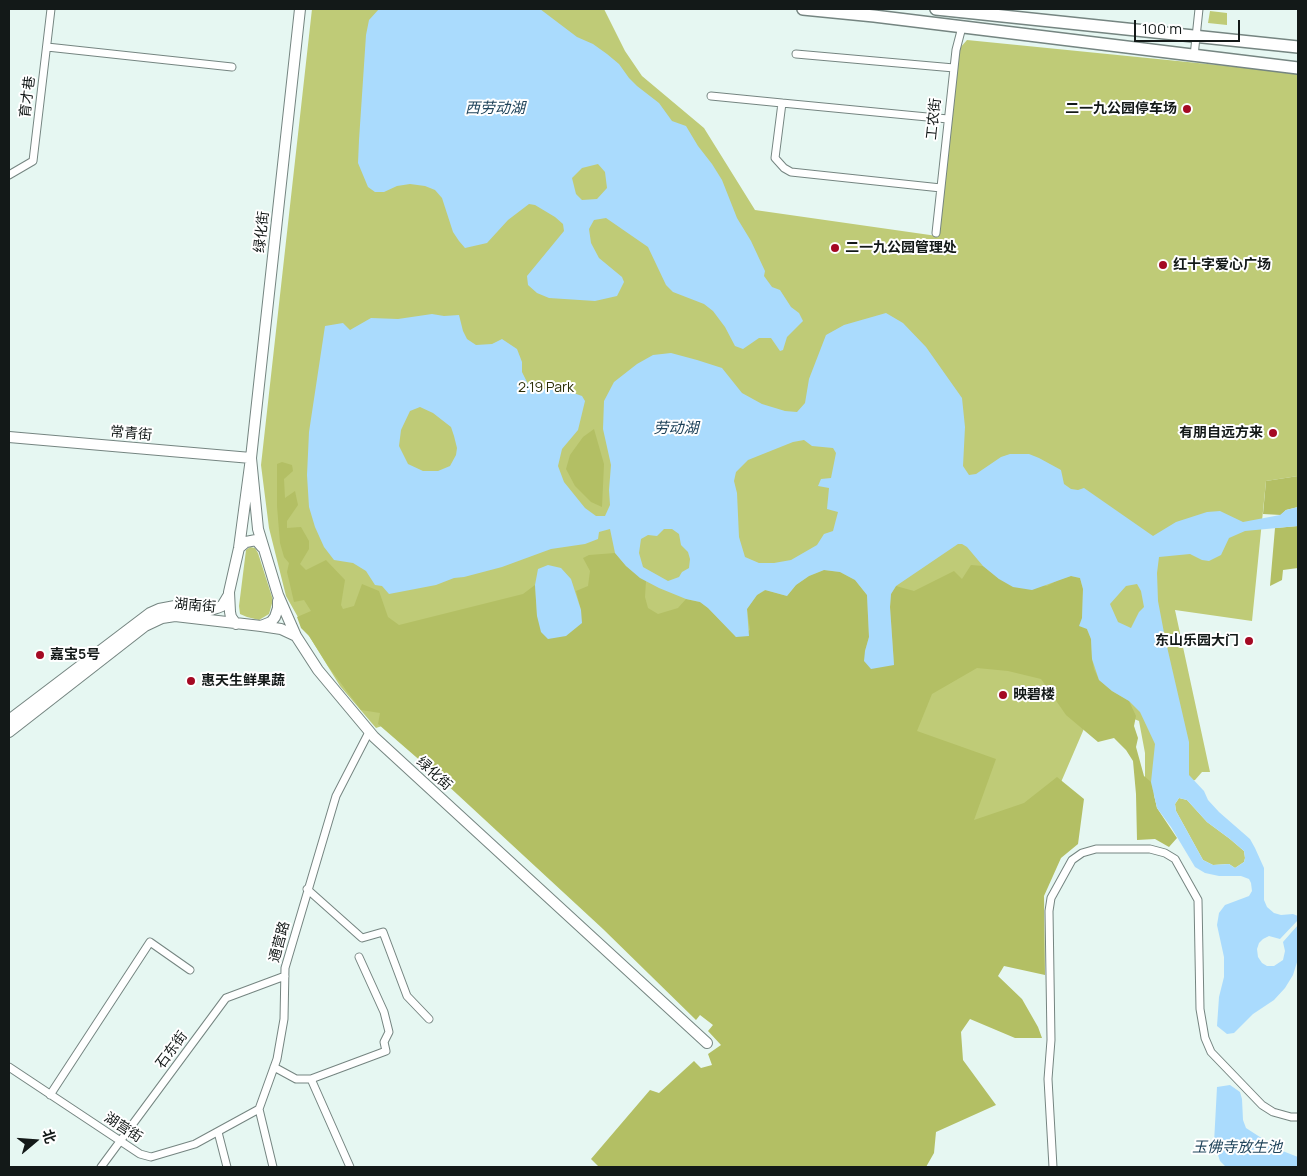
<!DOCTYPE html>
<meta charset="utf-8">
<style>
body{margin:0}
#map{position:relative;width:1307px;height:1176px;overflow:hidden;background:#e6f7f2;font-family:Manrope,"Noto Sans SC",sans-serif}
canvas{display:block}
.frame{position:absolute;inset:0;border:10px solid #131918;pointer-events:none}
.north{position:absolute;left:10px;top:1116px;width:50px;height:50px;-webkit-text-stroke:4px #fff;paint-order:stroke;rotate:72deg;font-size:14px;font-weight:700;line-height:20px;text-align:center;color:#131918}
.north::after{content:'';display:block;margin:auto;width:18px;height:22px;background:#131918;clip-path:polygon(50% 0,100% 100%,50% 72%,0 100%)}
.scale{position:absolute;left:1134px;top:20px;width:106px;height:22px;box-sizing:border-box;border:2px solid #131918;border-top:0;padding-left:6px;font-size:15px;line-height:18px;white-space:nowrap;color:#131918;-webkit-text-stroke:4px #fff;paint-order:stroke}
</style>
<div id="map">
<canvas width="1307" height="1176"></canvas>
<div class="frame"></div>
<div class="north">北</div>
<div class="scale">100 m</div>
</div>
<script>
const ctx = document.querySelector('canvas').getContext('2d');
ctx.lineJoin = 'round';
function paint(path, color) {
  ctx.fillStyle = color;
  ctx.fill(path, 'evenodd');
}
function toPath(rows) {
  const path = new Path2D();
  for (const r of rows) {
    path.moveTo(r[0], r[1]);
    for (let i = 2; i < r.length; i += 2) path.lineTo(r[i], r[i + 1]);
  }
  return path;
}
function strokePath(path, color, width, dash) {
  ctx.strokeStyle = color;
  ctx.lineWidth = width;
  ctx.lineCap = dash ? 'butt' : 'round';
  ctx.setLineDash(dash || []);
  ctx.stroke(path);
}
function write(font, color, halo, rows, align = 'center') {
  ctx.font = font + ' Manrope,"Noto Sans SC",sans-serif';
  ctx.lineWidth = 4;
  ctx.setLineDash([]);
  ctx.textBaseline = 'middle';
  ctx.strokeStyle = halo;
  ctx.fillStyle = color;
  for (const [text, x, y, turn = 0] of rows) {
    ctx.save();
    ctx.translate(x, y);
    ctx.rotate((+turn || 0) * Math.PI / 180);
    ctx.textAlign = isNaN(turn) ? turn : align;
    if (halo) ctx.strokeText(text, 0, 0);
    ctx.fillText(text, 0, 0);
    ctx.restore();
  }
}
paint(toPath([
 [312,9,604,9,625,51,642,76,704,128,755,210,937,236,959,49,967,40,1298,73,1298,476,1266,481,1252,621,1175,610,1210,772,1202,772,1195,780,1145,797,1145,753,1139,721,1127,716,1089,717,1034,845,577,661,376,728,340,686,303,626,286,596,269,528,261,465],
 [1210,11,1227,13,1227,25,1208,23],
 [250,547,255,548,258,553,273,600,269,614,259,620,247,617,240,614,239,606,246,550],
 [1179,798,1187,800,1207,822,1230,839,1244,851,1245,858,1244,862,1235,868,1229,864,1213,865,1203,860,1176,811,1175,804]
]), '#bfcb77');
paint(toPath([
 [594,429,604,464,602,507,591,502,575,486,566,469,570,455,583,437],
 [282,462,292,465,293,471,284,479,285,498,295,491,298,505,287,521,287,528,301,527,309,541,309,549,300,564,306,570,326,560,345,580,341,605,343,609,354,606,362,584,379,591,388,617,399,625,523,594,535,585,537,616,581,610,576,591,588,586,590,571,583,558,589,555,615,553,626,566,646,581,645,597,648,608,658,614,678,608,686,599,700,602,708,608,736,637,750,630,747,609,757,595,766,590,787,596,796,585,809,576,824,570,840,572,855,580,867,595,869,637,865,651,894,664,890,607,891,594,896,586,914,591,954,571,962,579,971,565,983,566,999,579,1047,586,1058,580,1071,576,1080,578,1083,589,1082,618,1091,639,1092,659,1094,669,1099,680,1112,691,1129,701,1136,716,1134,726,1138,738,1136,747,1144,776,1151,782,1157,808,1177,838,1169,847,1155,839,1137,840,1136,794,1133,761,1126,750,1114,738,1098,742,1066,715,1041,679,1008,671,977,668,932,694,917,731,996,759,974,820,1024,803,1057,777,1084,799,1078,844,1061,858,1044,896,1045,975,1004,966,998,976,1022,999,1038,1027,1042,1038,1015,1038,970,1019,961,1032,963,1060,996,1105,936,1132,934,1153,926,1167,599,1167,591,1159,650,1090,659,1093,694,1061,701,1068,712,1065,708,1054,721,1045,708,1031,713,1025,700,1015,696,1020,603,929,431,770,378,724,380,713,361,710,328,666,309,636,301,628,297,617,311,611,304,600,294,602,287,572,289,563,284,557,280,543,277,506,277,464],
 [1298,476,1298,507,1286,510,1281,515,1263,514,1266,481],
 [1298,526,1298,568,1283,570,1282,580,1270,586,1275,528]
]), '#b3bf64');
paint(toPath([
 [379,9,540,9,577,37,593,44,607,54,619,64,629,78,637,86,659,103,672,121,686,126,698,146,712,164,722,180,737,218,751,241,765,271,764,276,772,287,780,290,791,307,799,313,803,321,787,337,783,350,780,351,771,338,759,338,743,349,735,346,725,327,713,311,704,304,673,292,666,285,648,247,606,218,594,220,589,229,591,243,599,258,622,277,624,282,617,296,595,301,549,298,537,293,528,285,527,276,564,231,563,224,555,217,535,205,529,204,508,220,487,243,465,248,459,241,453,232,442,198,435,190,425,186,410,184,397,186,384,192,375,192,368,187,358,163,359,140,366,35,369,20],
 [598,164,605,172,607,188,597,199,582,200,576,194,572,178,582,168],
 [886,313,903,323,926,347,962,398,965,427,963,466,969,475,976,474,1001,457,1010,454,1029,454,1039,458,1061,470,1064,484,1071,489,1078,490,1084,488,1153,536,1176,522,1207,512,1220,511,1243,522,1280,515,1286,510,1298,507,1298,526,1245,531,1229,538,1221,555,1209,561,1202,560,1190,554,1159,557,1157,573,1158,601,1165,638,1189,742,1189,775,1204,791,1208,800,1219,812,1250,839,1255,848,1264,868,1264,900,1267,907,1274,913,1281,915,1293,914,1298,916,1298,959,1293,975,1285,988,1274,1000,1253,1014,1234,1033,1227,1034,1217,1026,1219,997,1224,977,1224,957,1217,925,1219,913,1225,905,1249,896,1252,891,1251,883,1249,879,1241,876,1219,876,1205,873,1195,867,1171,827,1157,808,1151,782,1155,744,1140,712,1129,701,1112,691,1099,680,1092,659,1091,639,1087,629,1079,626,1082,618,1083,589,1080,578,1071,576,1032,590,1013,587,999,579,983,566,967,547,962,544,958,544,896,586,891,594,890,607,894,665,871,669,864,661,865,651,869,637,867,595,855,580,840,572,824,570,809,576,796,585,787,596,765,590,757,595,747,609,749,636,736,637,708,608,700,602,686,599,659,588,640,578,626,566,615,553,610,529,599,532,598,539,585,544,551,549,502,567,464,577,454,578,436,585,389,594,382,586,375,585,366,571,353,563,334,560,324,547,315,527,309,507,307,475,309,432,325,326,343,323,350,330,371,318,398,319,432,314,444,316,459,315,463,331,467,339,476,345,492,344,502,339,517,349,522,362,522,372,529,386,544,389,559,388,582,396,585,401,578,430,562,449,558,466,564,482,585,508,596,516,605,516,610,505,609,490,611,465,603,429,604,401,614,382,637,364,653,355,671,353,697,360,722,368,742,393,762,404,785,411,797,412,805,403,809,379,826,335,844,325],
 [420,407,433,413,451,427,454,436,457,448,456,455,450,466,438,471,423,471,408,464,399,446,401,430,410,411],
 [804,440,812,446,833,448,836,453,831,478,821,479,818,486,829,488,827,509,838,512,833,531,824,534,817,545,791,560,774,563,759,563,745,557,739,537,737,493,734,481,736,472,748,460,793,442],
 [664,529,672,529,679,534,681,545,688,552,690,559,689,568,682,572,679,577,668,581,643,567,639,553,641,539,648,535,657,536],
 [1137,584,1141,591,1144,607,1139,612,1131,628,1118,622,1110,604,1126,586],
 [1179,798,1187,800,1207,822,1230,839,1244,851,1245,858,1244,862,1235,868,1229,864,1213,865,1203,860,1176,811,1175,804],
 [548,565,561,568,571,579,581,610,582,623,566,636,548,639,541,632,537,616,535,585,538,569],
 [1230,1085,1240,1092,1242,1099,1243,1120,1246,1128,1280,1150,1298,1157,1298,1167,1226,1167,1220,1161,1214,1143,1217,1087]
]), '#aadbfd');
paint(toPath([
 [1298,920,1298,925,1283,942,1285,951,1283,960,1274,966,1267,966,1262,963,1258,957,1257,949,1259,943,1263,939,1269,936,1280,939]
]), '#e6f7f2');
const street = toPath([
 [47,47,232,67],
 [796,54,954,68],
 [1194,56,1199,9],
 [711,96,782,103],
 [9,175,33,161,51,9],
 [941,188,791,172,784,168,775,158,782,103,948,119],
 [936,233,956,50,962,27],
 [307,889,362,938,383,932,407,996,429,1019],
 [9,1067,140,1154,151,1157,195,1144,259,1109],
 [274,1067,296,1079,311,1079,386,1051,384,1042,389,1032,384,1012,359,957],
 [311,1079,350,1167],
 [50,1095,150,942,190,970],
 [218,1132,227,1167],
 [101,1167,226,998,285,976],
 [273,1167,259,1109,277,1059,284,1019,285,968,336,796,369,732],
 [1053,1167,1048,1079,1051,1040,1049,911,1051,898,1072,860,1082,853,1096,849,1150,849,1165,853,1175,859,1198,900,1200,1009,1205,1038,1211,1052,1262,1105,1273,1112,1291,1117,1298,1117]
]);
const secondary = toPath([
 [9,437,251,458],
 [251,458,258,529,278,595,296,636,318,670,374,737,707,1043],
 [239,548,246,542,256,540,262,547],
 [236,624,231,617,230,612,229,592,239,548,251,458,300,9],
 [261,626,271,622,275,617,278,608,278,601],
 [9,720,150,613,159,609,175,606,210,610,217,608,222,606,228,596],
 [9,732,145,626,162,618,175,616,261,626,281,629,296,636]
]);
const primary = toPath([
 [803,9,874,16,1298,68],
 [936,9,1298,47]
]);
strokePath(street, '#758581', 9);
strokePath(secondary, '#758581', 12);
strokePath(primary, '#758581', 14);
strokePath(street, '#fff', 7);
strokePath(secondary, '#fff', 10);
strokePath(primary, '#fff', 11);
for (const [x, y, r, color] of [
 [1187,109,5,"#a40923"],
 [835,248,5,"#a40923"],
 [1163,265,5,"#a40923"],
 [1273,433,5,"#a40923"],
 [1249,641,5,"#a40923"],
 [40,655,5,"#a40923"],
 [191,681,5,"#a40923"],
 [1003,695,5,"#a40923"]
]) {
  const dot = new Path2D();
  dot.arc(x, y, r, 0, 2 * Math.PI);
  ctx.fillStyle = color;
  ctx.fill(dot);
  strokePath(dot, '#fff', 2);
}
write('14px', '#131918', '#fff', [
 ["育才巷",28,97,-83],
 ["工农街",934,119,-84],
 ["绿化街",262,232,-84],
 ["常青街",131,434,5],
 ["湖南街",195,606,5],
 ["绿化街",434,774,42],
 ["通营路",280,942,-75],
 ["石东街",172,1050,-53],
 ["湖营街",123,1128,33]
]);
write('bold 14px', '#131918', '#fff', [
 ["二一九公园停车场",1177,109,"right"],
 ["二一九公园管理处",845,248],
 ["红十字爱心广场",1173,265],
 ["有朋自远方来",1263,433,"right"],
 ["东山乐园大门",1239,641,"right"],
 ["嘉宝5号",50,655],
 ["惠天生鲜果蔬",201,681],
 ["映碧楼",1013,695]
], 'left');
write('14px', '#2b2f07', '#fff', [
 ["2·19 Park",546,388]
]);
write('italic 15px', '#1f435a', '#fff', [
 ["西劳动湖",495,109],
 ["劳动湖",676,429],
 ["玉佛寺放生池",1237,1148]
]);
</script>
